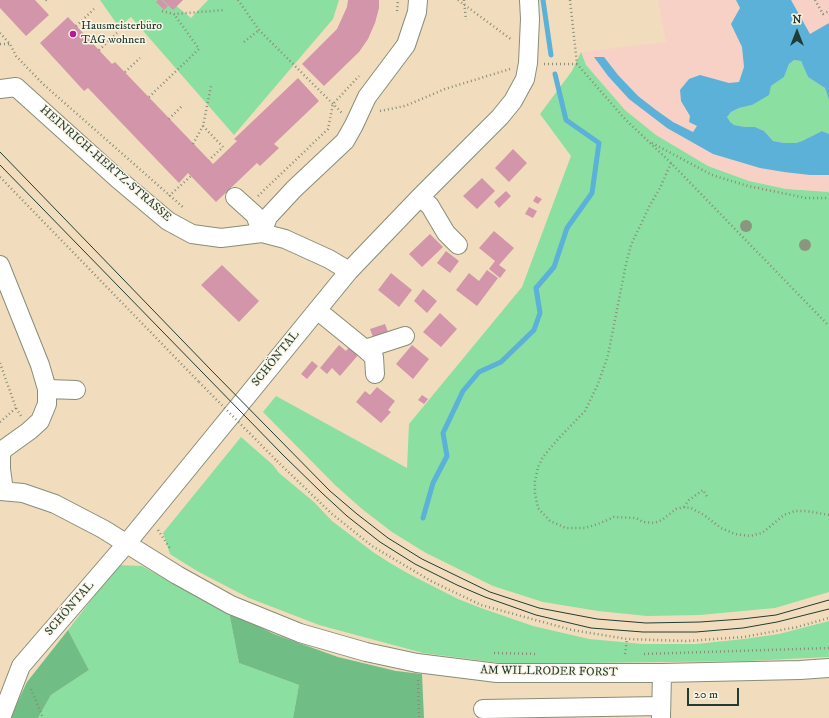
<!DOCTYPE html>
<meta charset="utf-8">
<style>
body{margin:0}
#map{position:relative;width:829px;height:718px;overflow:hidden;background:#f1ddbd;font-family:"IM FELL DW Pica",serif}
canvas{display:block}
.north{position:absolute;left:777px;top:12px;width:40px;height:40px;-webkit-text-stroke:3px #fcf5e5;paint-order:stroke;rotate:0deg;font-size:11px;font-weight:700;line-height:16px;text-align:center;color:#1f3d34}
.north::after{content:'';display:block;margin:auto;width:14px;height:18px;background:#1f3d34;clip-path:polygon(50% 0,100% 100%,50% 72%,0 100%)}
.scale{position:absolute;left:687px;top:688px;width:52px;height:18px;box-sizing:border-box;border:2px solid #1f3d34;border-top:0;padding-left:5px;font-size:12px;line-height:14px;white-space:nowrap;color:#1f3d34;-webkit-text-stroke:3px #fcf5e5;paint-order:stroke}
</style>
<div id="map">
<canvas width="829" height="718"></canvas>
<div class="north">N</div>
<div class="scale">20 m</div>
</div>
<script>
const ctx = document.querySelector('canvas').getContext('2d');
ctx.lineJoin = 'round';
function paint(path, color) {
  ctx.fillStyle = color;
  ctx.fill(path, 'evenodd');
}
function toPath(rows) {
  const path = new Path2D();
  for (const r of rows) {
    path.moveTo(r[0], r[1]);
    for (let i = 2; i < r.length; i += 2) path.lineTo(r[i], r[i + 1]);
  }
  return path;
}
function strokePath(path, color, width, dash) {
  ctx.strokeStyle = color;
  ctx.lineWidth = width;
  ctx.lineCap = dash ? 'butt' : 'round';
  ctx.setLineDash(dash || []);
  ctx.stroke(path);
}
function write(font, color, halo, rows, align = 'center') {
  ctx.font = font + ' "IM FELL DW Pica",serif';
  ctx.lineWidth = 3;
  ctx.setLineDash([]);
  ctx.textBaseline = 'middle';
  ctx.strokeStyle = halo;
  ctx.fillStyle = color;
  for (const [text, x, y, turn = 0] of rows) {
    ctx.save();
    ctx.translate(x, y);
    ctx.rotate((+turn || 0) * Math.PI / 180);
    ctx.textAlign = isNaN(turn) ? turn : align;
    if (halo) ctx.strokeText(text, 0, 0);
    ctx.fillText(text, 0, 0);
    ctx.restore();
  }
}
paint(toPath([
 [658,0,829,0,829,192,786,189,749,181,708,166,656,135,625,110,600,82,586,65,581,52,666,42]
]), '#f7d1c6');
paint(toPath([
 [100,0,169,0,191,18,208,0,339,0,333,19,234,135,131,17,119,27],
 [581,52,586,65,625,110,656,135,708,166,749,181,786,189,829,192,829,592,775,608,700,615,647,616,598,611,543,602,493,586,426,553,392,532,362,509,335,485,263,412,276,396,407,468,409,424,522,287,571,156,540,114,572,71],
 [794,60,801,61,808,77,825,88,829,100,829,134,822,131,802,141,796,143,784,143,773,141,764,131,755,127,745,127,734,125,730,123,727,117,731,112,739,108,752,105,771,86,784,77,789,64],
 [241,437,273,465,279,473,314,502,332,521,373,552,390,563,409,574,458,599,481,608,533,626,589,639,643,644,696,644,744,639,779,634,829,621,829,657,747,661,508,664,423,653,319,625,249,598,197,571,170,554,163,533],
 [118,565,142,566,185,590,229,612,239,663,299,685,293,718,38,718,51,695,89,670,68,630]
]), '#8bdfa0');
paint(toPath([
 [229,612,274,634,338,657,396,671,422,674,424,718,293,718,299,685,239,663],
 [68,630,89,670,51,695,38,718,10,718,27,682]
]), '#70be86');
paint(toPath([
 [736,0,791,0,810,34,829,23,829,100,825,88,808,77,801,61,794,60,789,64,784,77,771,86,769,95,752,105,739,108,731,112,727,117,730,122,734,125,745,127,755,127,764,131,773,141,784,143,796,143,802,141,822,131,829,134,829,175,810,175,784,172,760,168,713,154,667,128,629,99,608,76,594,57,604,57,618,75,638,96,656,110,673,122,693,132,697,126,689,122,690,116,681,101,680,90,689,79,700,75,729,83,739,82,744,67,742,47,731,24,740,8]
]), '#5bb1d8');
strokePath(toPath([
 [543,0,551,55],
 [423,518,433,483,447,456,443,433,463,391,479,372,501,362,534,330,540,313,536,288,554,267,567,228,592,193,599,143,566,120,555,74]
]), '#5bb1d8', 5);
paint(toPath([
 [0,0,35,0,49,15,26,36,0,8],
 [158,0,162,0,168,6,164,10,156,2],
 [163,0,183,0,173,10],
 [348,0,379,0,379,8,375,23,368,39,359,52,324,86,302,64,337,29,347,7],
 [68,17,112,64,115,62,213,164,237,141,234,139,298,78,319,101,274,144,279,148,260,166,257,163,216,202,188,173,179,183,88,88,84,91,40,43],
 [513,149,527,163,509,182,495,168],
 [482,178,495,191,477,209,463,196],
 [506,191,511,196,499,208,494,202],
 [536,196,542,199,538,204,533,201],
 [529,207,537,211,533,218,525,214],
 [494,231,514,248,499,265,506,270,500,278,489,269,495,261,479,248],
 [430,234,443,247,422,267,409,254],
 [446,251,459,261,450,273,437,263],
 [222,265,259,301,239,322,201,285],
 [487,270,498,278,477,306,456,290,469,273,479,281],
 [391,273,412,290,399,307,378,290],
 [423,289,437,301,427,313,414,301],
 [440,313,457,329,441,347,423,332],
 [385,324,388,332,373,337,370,329],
 [339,345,346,351,350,346,359,354,340,376,332,368,327,374,320,368],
 [412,345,429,359,413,379,396,364],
 [312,361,318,366,307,379,301,374],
 [377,387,395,401,388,410,391,412,381,423,356,402,365,391,370,395],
 [422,395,428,399,424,404,418,400]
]), '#d295a9');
const minor = toPath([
 [0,89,16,87,118,179,168,221,192,234,221,238,262,233,285,239,329,259,349,271],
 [235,197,255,215,262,233],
 [420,197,430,206,446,233,458,245],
 [262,233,268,217,294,189,345,141,354,125,367,97,406,45,417,12,418,0],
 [0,265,40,365,47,389,47,404,40,421,29,431,4,449,1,454,1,469,4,491],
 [317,310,365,349,405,336],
 [365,349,374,357,375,374],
 [47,389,76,390],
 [0,491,23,493,55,504,103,529,177,575,231,605,300,633,366,652,417,663,497,673,662,673,800,670,829,668],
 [483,709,661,706],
 [1,718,21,666,127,543,349,271,420,197,500,117,513,101,525,79,528,63,530,19,529,0],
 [661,718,662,673]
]);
strokePath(minor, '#888d78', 20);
strokePath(toPath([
 [46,0,47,1,48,0],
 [238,0,259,30,342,113],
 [458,0,512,40],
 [464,0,466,20],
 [570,0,577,64,624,118,671,163,829,326],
 [815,0,823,14,829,11],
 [162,11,174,14,225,10],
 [397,11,398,0],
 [76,26,94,9],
 [0,33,10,44,16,56,43,84,184,208],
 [244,42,259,30],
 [0,44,10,44],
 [99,50,117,33],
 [544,64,577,64],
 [125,72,140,58],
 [149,97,199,49,174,14],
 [380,111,405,106,445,89,510,69],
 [169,119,183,105],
 [203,126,223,147,209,160],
 [652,143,712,175,748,186,806,198,829,198],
 [193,144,203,126,211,86],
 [671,163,660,188,650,205,631,245,626,264,608,355,598,384,585,411,558,439,543,457,538,467,535,481,535,493,538,508,550,521,566,528,585,528,598,524,614,517,636,518,643,522,654,523,662,520,676,509,683,507,691,508,704,515,721,528,735,534,750,536,762,533,784,515,795,511,807,511,829,515],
 [0,177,199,382],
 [169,196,191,176],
 [258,196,328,129,333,104,359,76],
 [0,363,16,408,21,416],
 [0,422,16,408],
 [277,461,332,514,372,546,431,581,481,605,572,630,627,639,686,641,744,637,797,627,829,618],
 [684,507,689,500,703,490,708,498],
 [158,530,171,550],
 [494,653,537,654],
 [625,654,627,639],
 [644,654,829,648],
 [418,680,419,718],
 [31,689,43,718]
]), '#888d78', 2.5, [1, 3]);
strokePath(minor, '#fff', 18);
strokePath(toPath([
 [0,152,211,370,330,491,357,514,388,538,422,559,490,592,539,608,597,619,646,623,700,622,742,619,776,615,829,600],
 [0,165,283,455,322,493,347,516,380,542,415,564,457,585,485,597,536,615,591,628,643,632,696,632,743,628,777,622,829,609]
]), '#1f3d34', 1);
strokePath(toPath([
 [199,382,277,461]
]), '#888d78', 2.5, [1, 3]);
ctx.fillStyle = '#8a977e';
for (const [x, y] of [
 [746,226],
 [805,245]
]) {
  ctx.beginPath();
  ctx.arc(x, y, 6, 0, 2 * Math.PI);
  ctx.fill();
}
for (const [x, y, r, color] of [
 [73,34,4,"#b5179e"]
]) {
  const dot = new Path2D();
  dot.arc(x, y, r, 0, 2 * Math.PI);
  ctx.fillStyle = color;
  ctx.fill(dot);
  strokePath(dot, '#fcf5e5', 1.5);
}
write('12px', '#1f3d34', '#fcf5e5', [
 ["Hausmeisterbüro",81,27],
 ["TAG wohnen",81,41]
], 'left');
write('12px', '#1f3d34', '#fcf5e5', [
 ["HEINRICH-HERTZ-STRASSE",105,164,41],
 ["SCHÖNTAL",276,359,-51],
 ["SCHÖNTAL",70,609,-49],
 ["AM WILLRODER FORST",549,672,1]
]);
</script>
